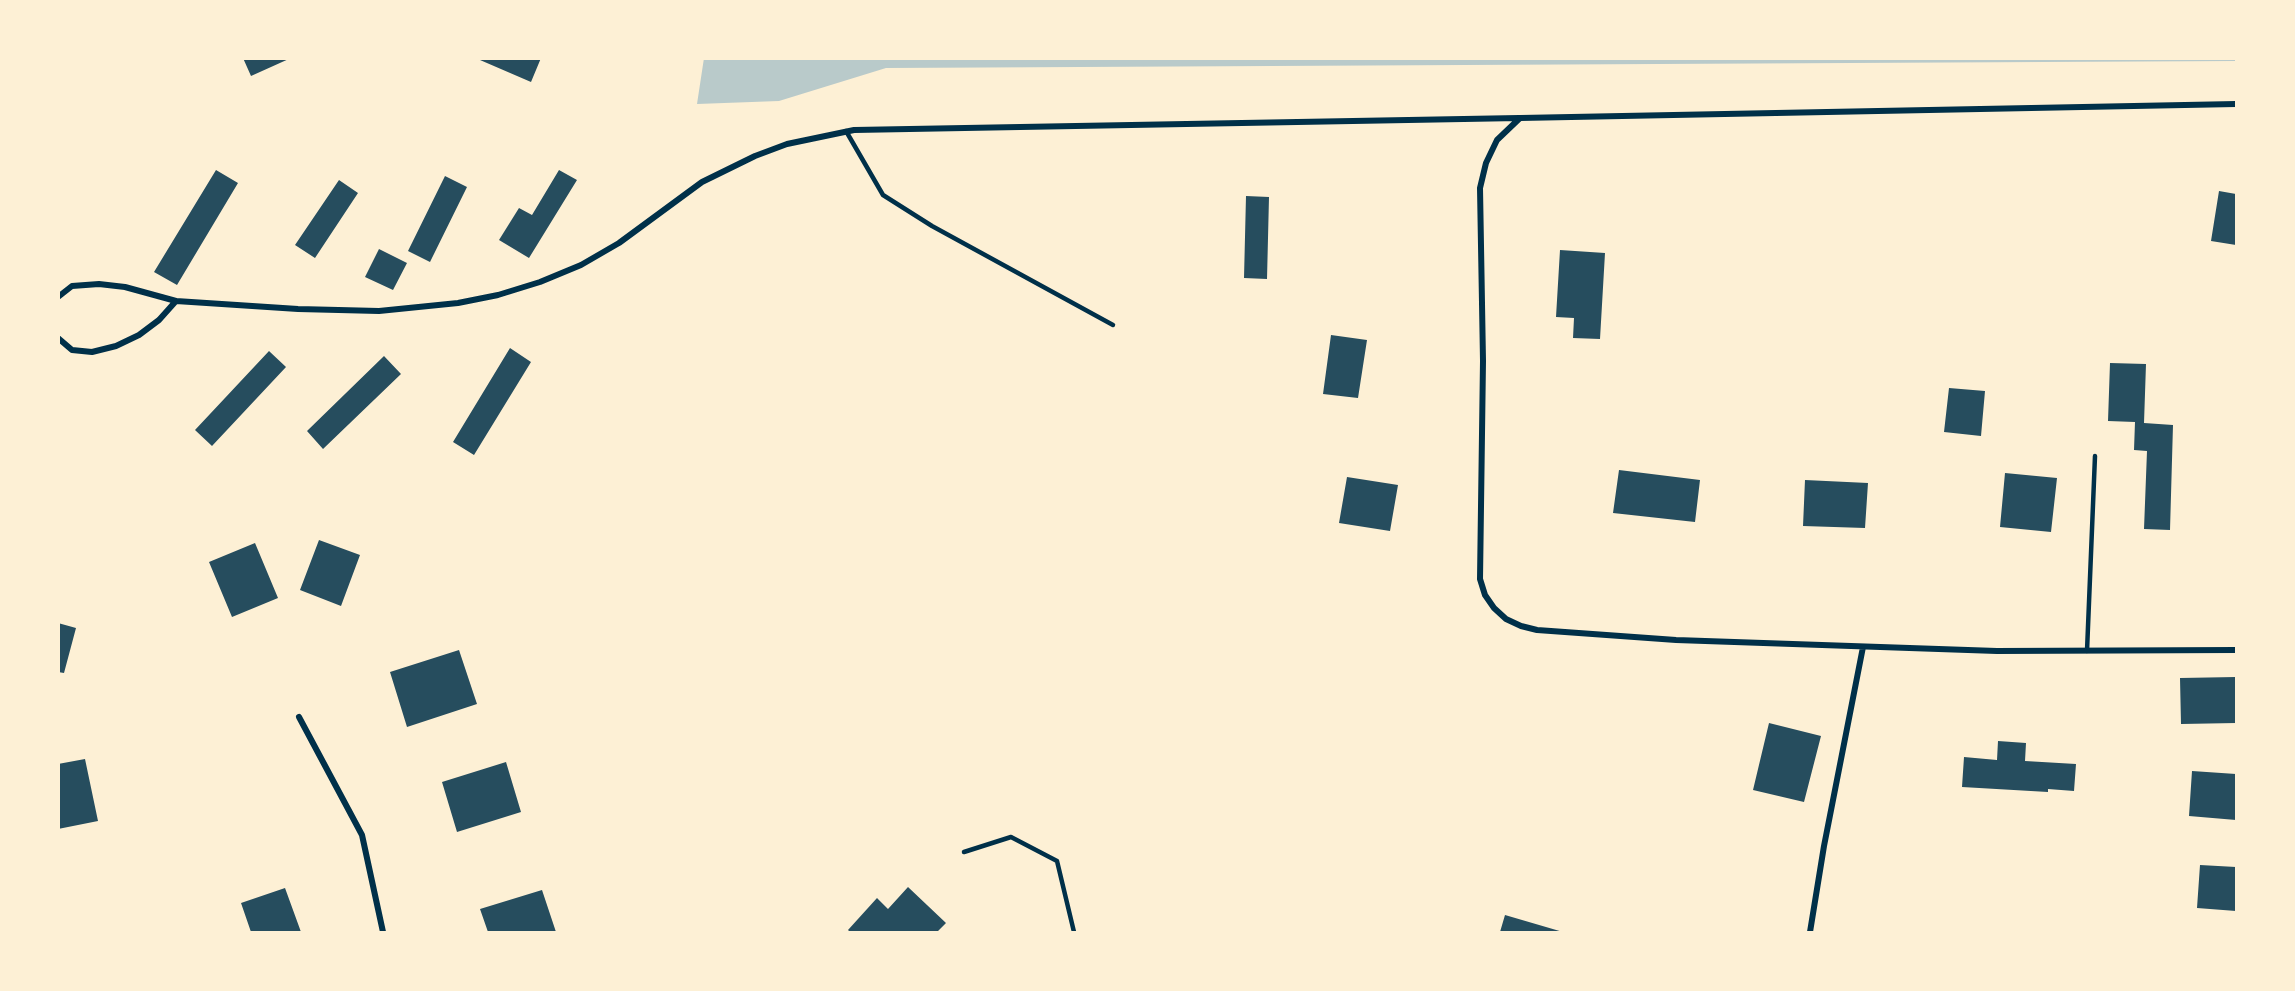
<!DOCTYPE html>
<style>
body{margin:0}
#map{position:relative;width:2295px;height:991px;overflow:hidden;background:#fdf0d5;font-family:"Asap Condensed",sans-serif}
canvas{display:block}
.frame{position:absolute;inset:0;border:60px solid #fdf0d5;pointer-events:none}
</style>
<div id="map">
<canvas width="2295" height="991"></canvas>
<div class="frame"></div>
</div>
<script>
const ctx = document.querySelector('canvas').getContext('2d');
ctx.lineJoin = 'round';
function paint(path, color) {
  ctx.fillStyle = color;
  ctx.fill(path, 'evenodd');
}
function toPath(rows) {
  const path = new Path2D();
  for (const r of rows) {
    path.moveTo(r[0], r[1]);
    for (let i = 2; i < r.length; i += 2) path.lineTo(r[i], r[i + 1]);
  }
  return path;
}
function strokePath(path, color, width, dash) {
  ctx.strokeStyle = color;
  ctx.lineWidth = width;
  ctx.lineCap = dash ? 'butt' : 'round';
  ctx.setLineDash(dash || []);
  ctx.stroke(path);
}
paint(toPath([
 [704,58,2236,58,2236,61,886,68,779,101,697,104]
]), '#b9caca');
paint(toPath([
 [243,58,291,58,251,76],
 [481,58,541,58,531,82,480,60],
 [216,170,238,183,177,285,154,272],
 [559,170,577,180,529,258,499,240,519,208,532,215],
 [445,176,467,187,430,262,408,251],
 [339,180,358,193,315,258,295,245],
 [2219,191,2236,194,2236,245,2211,241],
 [1246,196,1269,197,1267,279,1244,278],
 [379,249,407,263,393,290,365,277],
 [1560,250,1605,253,1600,339,1573,338,1574,318,1556,317],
 [1331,335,1367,340,1358,398,1323,394],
 [510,348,531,362,474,455,453,442],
 [269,351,286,367,212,446,195,430],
 [384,356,401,374,323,449,307,431],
 [2110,363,2146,364,2144,423,2173,425,2170,530,2144,529,2147,451,2134,450,2135,422,2108,421],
 [1949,388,1985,391,1981,436,1944,432],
 [1619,470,1700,480,1695,522,1613,513],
 [2005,473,2057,478,2051,532,2000,527],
 [1347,477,1398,485,1390,531,1339,523],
 [1805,480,1868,483,1865,528,1803,526],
 [319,540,360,555,341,606,300,590],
 [255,543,278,598,232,617,209,562],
 [58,623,76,628,64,673,58,672],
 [459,650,477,704,407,727,390,672],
 [2236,677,2236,723,2181,724,2180,678],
 [1769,723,1821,736,1804,802,1753,790],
 [1998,741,2026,743,2025,761,2076,764,2074,791,2048,789,2048,792,1962,787,1964,757,1997,760],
 [85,759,98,821,58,829,58,764],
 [506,762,521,812,457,832,442,782],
 [2192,771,2236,774,2236,820,2189,816],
 [2200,865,2236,867,2236,911,2197,908],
 [908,887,946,923,937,932,850,932,848,930,877,898,888,909],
 [285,888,301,932,251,932,241,903],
 [542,890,556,932,488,932,480,909],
 [1505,915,1563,932,1500,932]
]), '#264d5e');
strokePath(toPath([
 [846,131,883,195,932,226,1113,325],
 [2087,651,2095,456],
 [964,852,1011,837,1057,861,1074,932]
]), '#003049', 4.5);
strokePath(toPath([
 [2236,104,1520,118,1497,140,1486,163,1480,188,1483,361,1480,579,1485,595,1494,608,1506,619,1521,626,1537,630,1676,640,1997,651,2236,650],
 [58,297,72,286,99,284,125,287,176,301,159,320,139,335,116,346,92,352,72,350,58,338],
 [176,301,298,309,379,311,458,303,498,295,540,282,581,265,619,243,702,182,755,156,787,144,854,130,1519,118],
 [299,717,362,835,383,932],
 [1810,932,1824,846,1863,647]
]), '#003049', 6);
</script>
